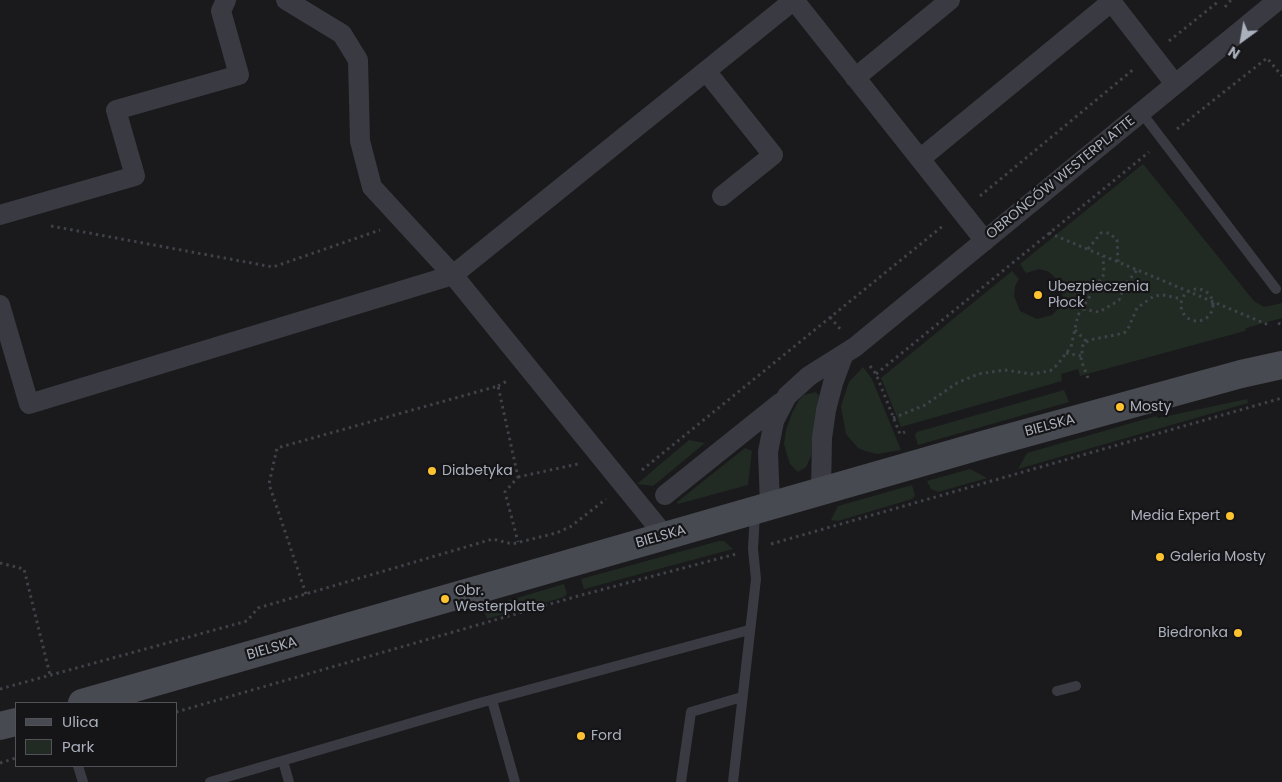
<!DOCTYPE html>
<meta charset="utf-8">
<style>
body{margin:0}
#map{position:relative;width:1282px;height:782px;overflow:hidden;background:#1a1a1c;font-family:Poppins,sans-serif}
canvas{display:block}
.legend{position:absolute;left:15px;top:702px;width:162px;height:65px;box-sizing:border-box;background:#151517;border:1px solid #515359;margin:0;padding:6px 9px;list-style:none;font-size:15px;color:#abb0bd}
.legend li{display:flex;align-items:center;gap:10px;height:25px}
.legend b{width:25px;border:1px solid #515359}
.north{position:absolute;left:1217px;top:15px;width:50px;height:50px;-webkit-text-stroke:4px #151517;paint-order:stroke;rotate:212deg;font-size:14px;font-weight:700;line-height:20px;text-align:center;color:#abb0bd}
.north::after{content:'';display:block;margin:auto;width:18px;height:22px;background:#abb0bd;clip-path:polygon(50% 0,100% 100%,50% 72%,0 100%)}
</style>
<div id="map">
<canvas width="1282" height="782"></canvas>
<ul class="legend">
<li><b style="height:6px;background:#484a52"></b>Ulica</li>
<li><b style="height:14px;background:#212b23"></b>Park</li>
</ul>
<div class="north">N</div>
</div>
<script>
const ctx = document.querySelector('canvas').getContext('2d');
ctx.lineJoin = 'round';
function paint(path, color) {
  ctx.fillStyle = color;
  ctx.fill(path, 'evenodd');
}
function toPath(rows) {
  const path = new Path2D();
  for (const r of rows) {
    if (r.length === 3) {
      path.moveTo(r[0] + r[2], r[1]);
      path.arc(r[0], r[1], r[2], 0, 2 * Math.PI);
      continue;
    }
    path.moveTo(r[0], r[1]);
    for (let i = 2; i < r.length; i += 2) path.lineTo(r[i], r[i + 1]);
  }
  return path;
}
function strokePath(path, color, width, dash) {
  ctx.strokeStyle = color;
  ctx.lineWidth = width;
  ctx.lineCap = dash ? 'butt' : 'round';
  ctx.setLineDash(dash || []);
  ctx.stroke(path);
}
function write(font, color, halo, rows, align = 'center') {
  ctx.font = font + ' Poppins,sans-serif';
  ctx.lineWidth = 4.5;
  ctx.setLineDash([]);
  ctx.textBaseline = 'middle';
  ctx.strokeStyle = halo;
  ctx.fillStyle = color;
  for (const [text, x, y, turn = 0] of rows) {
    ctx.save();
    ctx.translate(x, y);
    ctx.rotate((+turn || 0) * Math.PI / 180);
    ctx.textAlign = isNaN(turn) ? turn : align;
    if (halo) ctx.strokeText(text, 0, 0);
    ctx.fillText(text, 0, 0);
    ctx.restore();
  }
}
paint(toPath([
 [1143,164,1254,301,1264,307,1282,303,1282,318,1246,328,1245,331,1080,376,1078,369,1061,374,1062,381,901,427,881,378,1012,271,1019,279,1015,286,1014,296,1020,311,1037,319,1052,315,1059,308,1063,298,1061,283,1049,272,1039,269,1026,273,1020,264],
 [863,367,872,379,901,450,877,454,865,451,858,448,846,434,841,406,849,382],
 [1064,390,1069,402,918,445,915,435,917,432],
 [816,392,819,396,815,414,811,456,806,467,798,472,790,464,787,455,784,444,786,430,792,413,799,400,804,395],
 [1247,399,1248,403,1018,469,1027,453,1156,416,1158,418],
 [689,440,705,443,653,486,637,484],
 [745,448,752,451,748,485,678,504,677,502],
 [970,469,987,478,938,492,931,489,927,481],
 [912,485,915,496,912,499,838,521,831,520,838,506],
 [719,541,724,541,733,549,584,589,581,579],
 [564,584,567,594,564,597,487,619,483,608]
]), '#212b23');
strokePath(toPath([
 [1225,7,1231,0],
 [1169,41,1219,1],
 [1177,129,1267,58,1282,76],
 [980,196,1135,68],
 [51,226,273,267,380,230],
 [1049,233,1271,326],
 [1088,249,1101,233,1109,233,1117,240,1118,262],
 [1197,305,16],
 [1083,309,1099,312,1113,304,1119,300,1125,285,1137,270],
 [830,317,841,330],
 [1278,323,1282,325],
 [1075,330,1087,342],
 [1066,353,1081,356],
 [870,366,876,374,900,434,905,432],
 [876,374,1149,152],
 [1088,378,1081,360,1083,344,1090,340,1124,333,1128,329,1137,308,1154,296,1163,295,1182,299],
 [498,386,509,380],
 [893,418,925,405,957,383,978,374,1005,370,1031,374,1050,371,1057,365,1071,347,1078,315,1104,274,1103,256],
 [642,470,944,225],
 [518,477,578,464],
 [771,544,1282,398],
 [0,563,24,569,50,675],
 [306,594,269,484,277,448,498,386,518,477,505,492,518,542],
 [0,689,247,621,258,608,493,539,512,544,556,533,570,527,606,499],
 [176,712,578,596,736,554],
 [0,763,16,758]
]), '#404249', 3, [2.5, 4]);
strokePath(toPath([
 [1141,112,1276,289],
 [1057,691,1076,686],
 [492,700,515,782],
 [283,761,289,782],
 [78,766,83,782],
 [210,782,476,704,749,630],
 [681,782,691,712,742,697],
 [733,782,756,579,753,549,755,513]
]), '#3a3b42', 10);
strokePath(toPath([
 [286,0,342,34,358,60,360,141,372,187,453,275,794,0,985,241],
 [1110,0,1175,84],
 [706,71,773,155,722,196],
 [855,78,950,0],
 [920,159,1111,2],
 [0,215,135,176,116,110,239,75,221,11,226,0],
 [0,305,29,404,453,275,665,536],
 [821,491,822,438,826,410,833,383,843,356],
 [665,495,780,403],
 [770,505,768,452,774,421,787,396,809,376,855,347,1278,0]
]), '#3a3b42', 20);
strokePath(toPath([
 [82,703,986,444,1241,374,1282,365],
 [0,726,16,722]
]), '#484a52', 28);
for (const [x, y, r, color] of [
 [1038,295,5,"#ffc32f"],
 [1120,407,5,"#ffc32f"],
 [432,471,5,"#ffc32f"],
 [1230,516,5,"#ffc32f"],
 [1160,557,5,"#ffc32f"],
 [445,599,5,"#ffc32f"],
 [1238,633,5,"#ffc32f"],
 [581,736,5,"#ffc32f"]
]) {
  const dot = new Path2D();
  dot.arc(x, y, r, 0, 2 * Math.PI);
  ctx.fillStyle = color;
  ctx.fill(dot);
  strokePath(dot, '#151517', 2);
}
write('14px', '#abb0bd', '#151517', [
 ["OBROŃCÓW WESTERPLATTE",1061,178,-39],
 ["BIELSKA",1050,426,-15],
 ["BIELSKA",661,537,-16],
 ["BIELSKA",272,649,-16]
]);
write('14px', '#abb0bd', '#151517', [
 ["Ubezpieczenia",1048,287],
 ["Płock",1048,303],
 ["Mosty",1130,407],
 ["Diabetyka",442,471],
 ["Media Expert",1220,516,"right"],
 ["Galeria Mosty",1170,557],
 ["Obr.",455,591],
 ["Westerplatte",455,607],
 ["Biedronka",1228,633,"right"],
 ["Ford",591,736]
], 'left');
</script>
